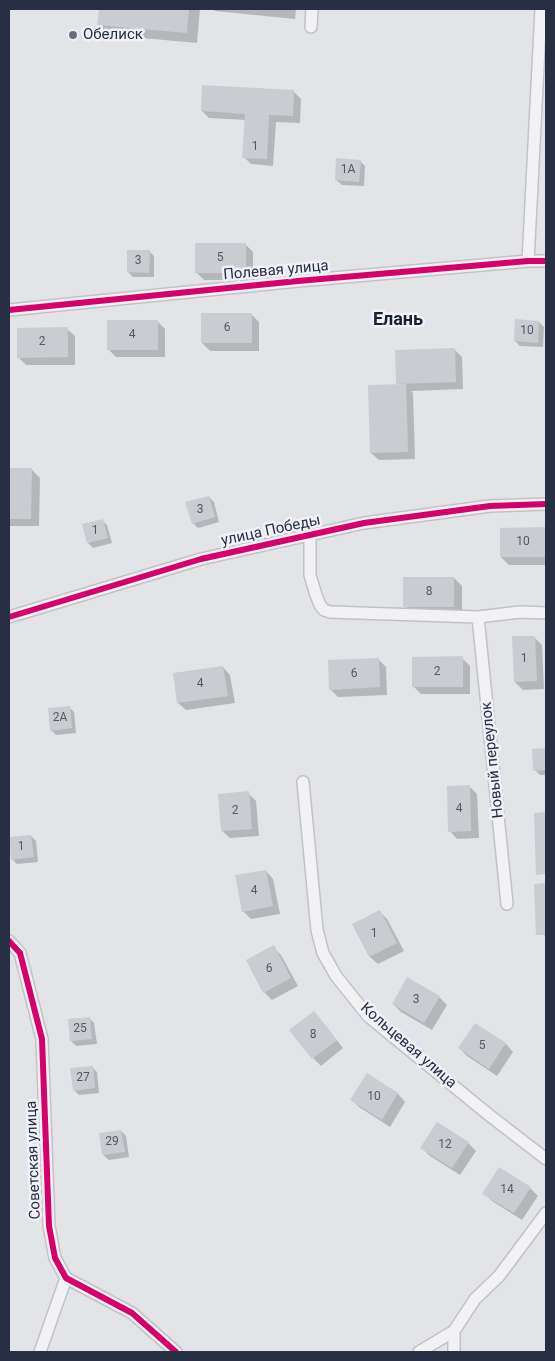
<!DOCTYPE html>
<meta charset="utf-8">
<style>
body{margin:0}
#map{position:relative;width:555px;height:1361px;overflow:hidden;background:#e2e4e8;font-family:Roboto,sans-serif}
canvas{display:block}
.frame{position:absolute;inset:0;border:10px solid #262f44;pointer-events:none}
</style>
<div id="map">
<canvas width="555" height="1361"></canvas>
<div class="frame"></div>
</div>
<script>
const ctx = document.querySelector('canvas').getContext('2d');
ctx.lineJoin = 'round';
function paint(path, color) {
  ctx.fillStyle = color;
  ctx.fill(path, 'evenodd');
}
function toPath(rows) {
  const path = new Path2D();
  for (const r of rows) {
    path.moveTo(r[0], r[1]);
    for (let i = 2; i < r.length; i += 2) path.lineTo(r[i], r[i + 1]);
  }
  return path;
}
function strokePath(path, color, width, dash) {
  ctx.strokeStyle = color;
  ctx.lineWidth = width;
  ctx.lineCap = dash ? 'butt' : 'round';
  ctx.setLineDash(dash || []);
  ctx.stroke(path);
}
function write(font, color, halo, rows, align = 'center') {
  ctx.font = font + ' Roboto,sans-serif';
  ctx.lineWidth = 5;
  ctx.setLineDash([]);
  ctx.textBaseline = 'middle';
  ctx.strokeStyle = halo;
  ctx.fillStyle = color;
  for (const [text, x, y, turn = 0] of rows) {
    ctx.save();
    ctx.translate(x, y);
    ctx.rotate((+turn || 0) * Math.PI / 180);
    ctx.textAlign = isNaN(turn) ? turn : align;
    if (halo) ctx.strokeText(text, 0, 0);
    ctx.fillText(text, 0, 0);
    ctx.restore();
  }
}
paint(toPath([
 [100,9,200,9,197,43,109,35,98,25],
 [212,9,296,9,295,19,215,11],
 [294,92,301,99,300,123,276,122,273,166,251,164,244,157,246,120,209,118,202,111],
 [360,161,365,166,364,186,342,185,336,180],
 [245,244,253,252,253,280,204,280,196,272],
 [149,251,154,256,154,277,133,277,128,272],
 [251,314,259,322,259,351,210,351,202,343],
 [157,321,165,329,165,357,116,357,108,349],
 [539,322,544,327,543,347,520,346,515,341],
 [67,329,75,336,75,365,26,365,18,357],
 [454,349,462,357,463,389,411,391,413,393,415,459,379,460,371,453,399,385,397,383],
 [9,469,32,470,40,478,39,526,10,526,9,524],
 [209,497,214,502,219,522,198,528,193,523],
 [102,520,107,525,112,543,93,548,88,543],
 [501,529,546,529,546,565,509,565,501,557],
 [454,578,462,586,462,614,412,614,405,606],
 [534,637,542,645,544,689,523,690,515,682],
 [462,658,470,666,470,694,421,694,413,686],
 [378,659,386,667,387,695,338,697,330,689],
 [223,667,230,675,235,703,186,710,178,703],
 [69,707,74,712,76,733,56,735,51,730],
 [546,749,546,775,540,775,535,770,533,750],
 [469,786,477,794,479,838,457,839,450,831],
 [248,793,256,801,259,836,230,838,222,831],
 [535,814,546,814,546,866,545,866],
 [31,836,36,841,38,862,17,864,12,859],
 [266,871,273,879,280,914,251,919,243,911],
 [535,885,546,885,546,937,537,929],
 [379,911,387,919,404,951,378,964,370,957,354,925],
 [273,947,281,955,298,986,272,1000,264,992],
 [439,997,447,1005,432,1030,401,1012,393,1004],
 [314,1012,321,1020,343,1048,321,1066,313,1058,291,1030],
 [89,1018,94,1023,97,1044,76,1046,71,1041],
 [476,1024,506,1044,513,1052,497,1076,467,1056,459,1048],
 [92,1067,97,1072,99,1093,79,1095,74,1090],
 [367,1075,398,1094,405,1102,390,1127,359,1107,352,1100],
 [121,1131,126,1136,129,1157,109,1160,103,1155],
 [468,1143,476,1151,460,1175,430,1156,422,1148],
 [530,1188,538,1196,522,1220,492,1201,484,1193]
]), '#0003');
paint(toPath([
 [99,9,189,9,187,33,97,25],
 [202,85,294,90,293,116,269,115,267,159,242,158,245,114,201,111],
 [336,158,361,160,359,182,335,180],
 [195,243,246,243,246,273,195,273],
 [127,250,150,250,149,273,127,272],
 [201,313,252,313,252,343,201,343],
 [515,319,539,321,538,343,514,341],
 [107,320,158,320,158,350,107,350],
 [68,327,68,357,17,358,17,328],
 [455,348,456,382,396,384,395,350],
 [406,384,408,452,370,453,368,385],
 [9,468,32,468,31,519,9,519],
 [209,496,215,517,192,524,185,502],
 [103,519,108,538,87,543,82,524],
 [546,527,546,557,500,557,500,528],
 [403,577,454,577,454,607,403,607],
 [512,636,535,636,537,681,514,682],
 [463,656,463,687,412,687,412,657],
 [379,658,380,687,329,690,328,660],
 [223,666,228,696,177,703,173,673],
 [70,706,72,728,50,731,48,708],
 [546,748,546,770,533,771,532,749],
 [470,785,471,831,448,832,447,786],
 [249,791,252,829,221,831,218,794],
 [546,812,546,874,536,875,534,813],
 [31,835,34,857,11,860,9,837],
 [266,870,273,906,242,912,235,875],
 [546,883,546,935,536,935,534,884],
 [380,910,397,943,369,957,352,924],
 [274,945,291,978,263,993,246,960],
 [407,977,440,996,424,1023,392,1004],
 [314,1011,337,1040,312,1059,289,1030],
 [90,1017,92,1039,70,1041,68,1019],
 [475,1023,506,1043,489,1069,458,1048],
 [93,1066,95,1088,73,1091,70,1068],
 [367,1073,398,1093,382,1120,350,1100],
 [437,1122,469,1142,452,1168,420,1148],
 [121,1130,125,1152,102,1155,99,1133],
 [499,1167,531,1187,514,1213,482,1194]
]), '#caccd1');
const street = toPath([
 [311,27,312,9],
 [528,261,541,9],
 [9,310,298,281,528,261,546,261],
 [310,535,310,575,316,595,320,605,324,610,330,612,478,617,520,612,546,613],
 [9,617,201,559,364,523,490,506,546,504],
 [478,617,507,904],
 [303,782,317,930,323,953,336,976,368,1016,489,1115,546,1159],
 [9,941,20,953,42,1039,49,1226,55,1258,66,1278,132,1313,176,1352],
 [454,1331,454,1352],
 [40,1352,66,1278],
 [419,1352,454,1331,475,1299,499,1276,546,1213]
]);
strokePath(street, '#c0c2c6', 14);
strokePath(street, '#f2f2f4', 11);
strokePath(toPath([
 [9,310,298,281,528,261,546,261],
 [9,617,201,559,364,523,490,506,546,504],
 [9,941,20,953,42,1039,49,1226,55,1258,66,1278,132,1313,176,1352]
]), '#d6006c', 6);
for (const [x, y, r, color] of [
 [73,35,5,"#686e7d"]
]) {
  const dot = new Path2D();
  dot.arc(x, y, r, 0, 2 * Math.PI);
  ctx.fillStyle = color;
  ctx.fill(dot);
  strokePath(dot, '#f0f2f8', 2);
}
write('12px', '#505768', null, [
 ["1",255,147],
 ["1А",348,170],
 ["5",220,258],
 ["3",138,261],
 ["6",227,328],
 ["10",527,331],
 ["4",132,335],
 ["2",42,342],
 ["3",200,510],
 ["1",95,531],
 ["10",523,542],
 ["8",429,592],
 ["1",524,659],
 ["2",437,672],
 ["6",354,674],
 ["4",200,684],
 ["2А",60,718],
 ["4",459,809],
 ["2",235,811],
 ["1",21,847],
 ["4",254,891],
 ["1",374,934],
 ["6",269,969],
 ["3",416,1000],
 ["25",80,1029],
 ["8",313,1035],
 ["5",482,1046],
 ["27",83,1078],
 ["10",374,1097],
 ["29",112,1142],
 ["12",445,1145],
 ["14",507,1190]
]);
write('15px', '#262f44', '#f0f2f8', [
 ["Обелиск",83,35]
], 'left');
write('15px', '#262f44', '#f0f2f8', [
 ["Полевая улица",276,271,-5],
 ["улица Победы",271,531,-12],
 ["Новый переулок",493,760,-96],
 ["Кольцевая улица",408,1046,41],
 ["Советская улица",34,1160,-92]
]);
write('bold 18px', '#192034', '#f0f2f8', [
 ["Елань",398,320]
]);
</script>
